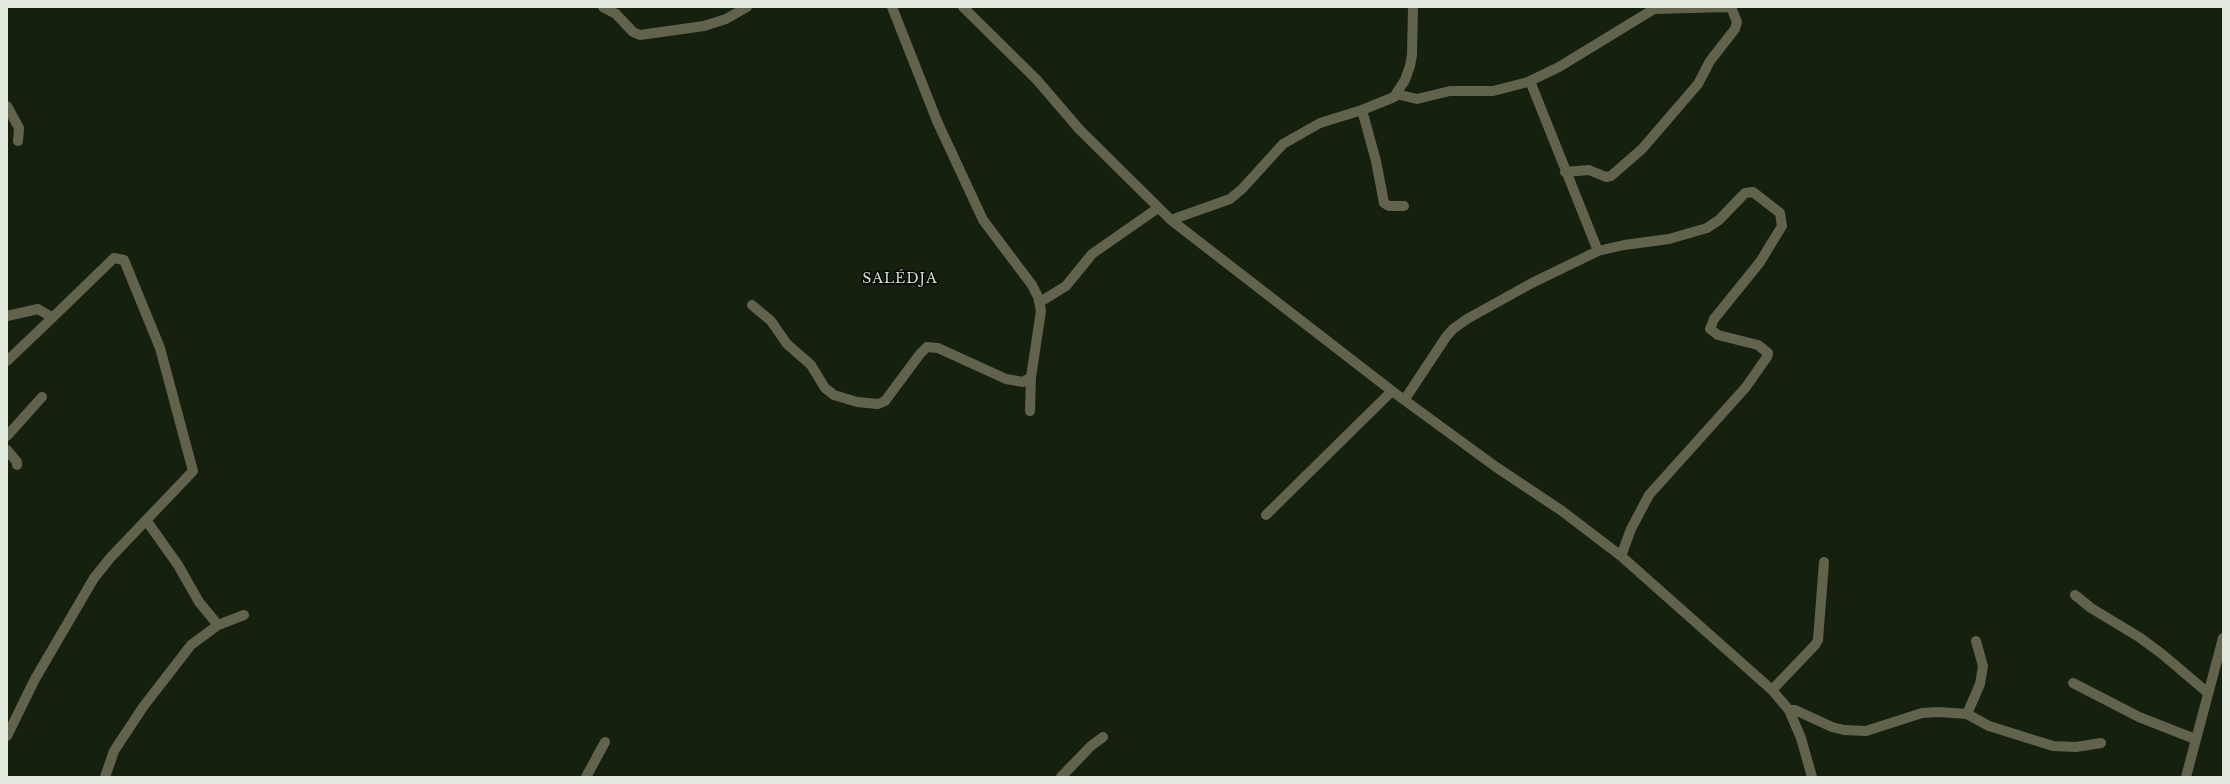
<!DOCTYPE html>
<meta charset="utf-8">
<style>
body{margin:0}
#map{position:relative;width:2230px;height:784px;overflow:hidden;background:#15200e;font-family:"Libre Baskerville",serif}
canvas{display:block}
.frame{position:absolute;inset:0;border:8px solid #e2eade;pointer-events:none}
</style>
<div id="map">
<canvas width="2230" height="784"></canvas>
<div class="frame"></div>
</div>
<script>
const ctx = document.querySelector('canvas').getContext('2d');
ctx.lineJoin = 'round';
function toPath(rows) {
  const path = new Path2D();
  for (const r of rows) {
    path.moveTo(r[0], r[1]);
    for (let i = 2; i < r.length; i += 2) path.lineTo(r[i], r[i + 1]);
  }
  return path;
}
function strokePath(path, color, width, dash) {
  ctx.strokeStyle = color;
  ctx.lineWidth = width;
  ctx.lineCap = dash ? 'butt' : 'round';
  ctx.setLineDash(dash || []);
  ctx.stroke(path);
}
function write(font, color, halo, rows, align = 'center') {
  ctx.font = font + ' "Libre Baskerville",serif';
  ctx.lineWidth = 3;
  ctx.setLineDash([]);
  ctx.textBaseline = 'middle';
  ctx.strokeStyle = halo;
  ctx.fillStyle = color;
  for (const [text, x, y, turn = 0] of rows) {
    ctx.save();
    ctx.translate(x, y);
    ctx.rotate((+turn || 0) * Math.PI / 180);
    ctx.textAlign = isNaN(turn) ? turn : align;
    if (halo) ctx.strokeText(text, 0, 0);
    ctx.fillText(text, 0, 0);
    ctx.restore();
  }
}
strokePath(toPath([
 [603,7,616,14,633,32,640,35,704,26,726,19,747,7],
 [892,7,937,121,983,220,1032,285,1038,297,1041,311,1031,377,1030,411],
 [963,7,1037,80,1079,129,1171,220,1392,391,1496,467,1562,511,1621,556,1772,690,1789,710,1801,738,1812,777],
 [1530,81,1598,251],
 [1396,94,1417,99,1450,91,1493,91,1528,82,1559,67,1654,9,1728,7],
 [7,106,19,128,18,141],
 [1362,110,1376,161,1384,203,1389,206,1404,206],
 [1565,172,1589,170,1606,177,1611,176,1642,149,1698,84,1710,61,1735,29,1737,22,1731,7],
 [1171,220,1230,199,1242,189,1283,144,1320,123,1362,110,1394,97,1405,80,1410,66,1412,55,1413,7],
 [1040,302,1066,286,1092,254,1158,208],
 [752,305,771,321,787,344,811,365,825,388,834,395,857,402,878,404,885,401,920,354,927,347,938,348,1006,379,1023,382,1031,377],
 [7,316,38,309,48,315,50,320,7,361],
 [1405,399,1446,337,1453,329,1467,319,1532,283,1598,251,1624,245,1669,239,1707,228,1719,220,1745,193,1753,192,1780,213,1782,226,1760,262,1714,319,1710,329,1718,335,1758,345,1768,353,1767,357,1746,387,1649,495,1631,529,1621,556],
 [7,436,42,397],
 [7,450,17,462,17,465],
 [1266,515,1392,391],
 [146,520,178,565,199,602,218,625],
 [2075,595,2091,608,2139,637,2162,654,2208,693],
 [2073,683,2139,717,2195,739],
 [1772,690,1815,645,1818,640,1824,562],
 [1789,710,1795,710,1832,727,1844,730,1866,731,1922,713,1939,712,1967,714,1989,726,2053,746,2076,747,2101,743],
 [1967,714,1980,684,1983,666,1976,641],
 [7,736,35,679,94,578,111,557,193,471,160,348,124,260,114,258,50,320],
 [105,777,114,751,143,707,191,645,218,625,244,615],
 [586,777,605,742],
 [1061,777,1091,746,1103,737],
 [2186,777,2223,638]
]), '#61634d', 10);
ctx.letterSpacing = '1px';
write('14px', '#d0e0c8', '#050803', [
 ["SALÉDJA",900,279]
]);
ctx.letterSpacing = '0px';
</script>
